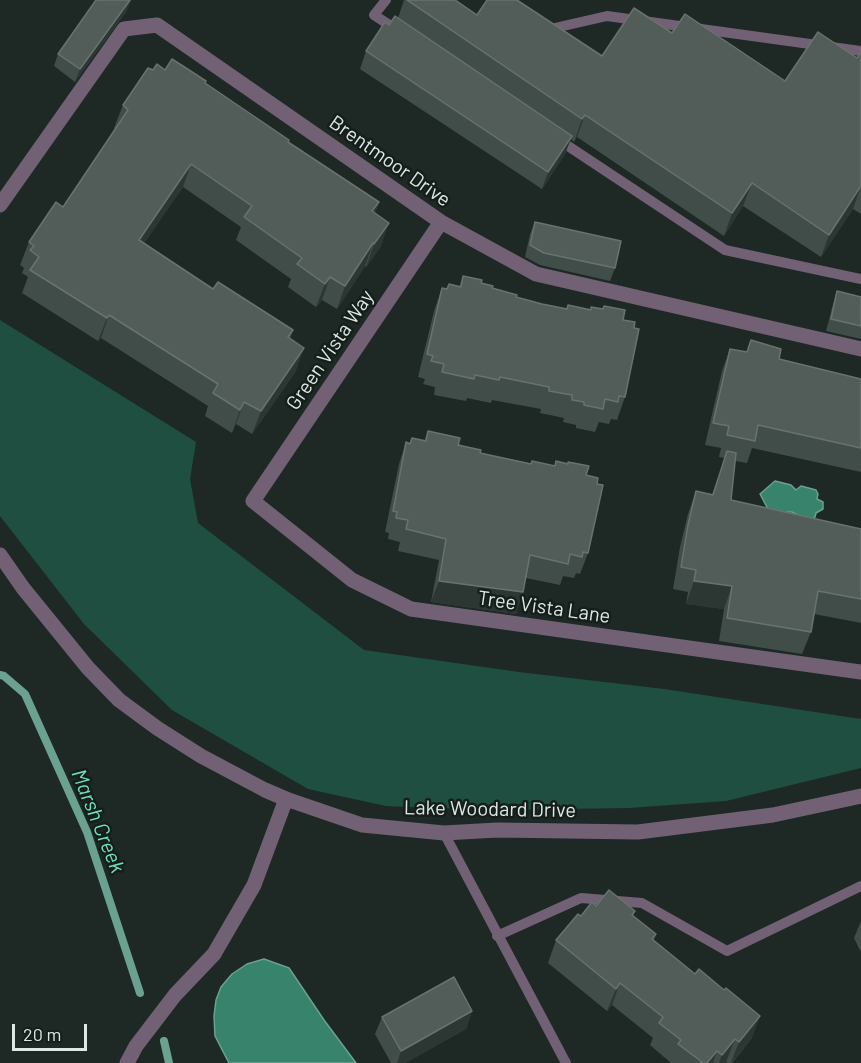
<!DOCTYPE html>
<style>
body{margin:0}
#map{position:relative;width:861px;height:1063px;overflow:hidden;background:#1e2925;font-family:Barlow,sans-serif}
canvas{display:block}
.scale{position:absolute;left:12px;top:1024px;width:75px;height:27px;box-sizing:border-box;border:3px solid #dfe7e4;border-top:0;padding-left:8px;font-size:18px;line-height:21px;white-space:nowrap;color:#dfe7e4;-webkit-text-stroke:4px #141f1b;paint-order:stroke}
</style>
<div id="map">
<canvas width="861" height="1063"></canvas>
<div class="scale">20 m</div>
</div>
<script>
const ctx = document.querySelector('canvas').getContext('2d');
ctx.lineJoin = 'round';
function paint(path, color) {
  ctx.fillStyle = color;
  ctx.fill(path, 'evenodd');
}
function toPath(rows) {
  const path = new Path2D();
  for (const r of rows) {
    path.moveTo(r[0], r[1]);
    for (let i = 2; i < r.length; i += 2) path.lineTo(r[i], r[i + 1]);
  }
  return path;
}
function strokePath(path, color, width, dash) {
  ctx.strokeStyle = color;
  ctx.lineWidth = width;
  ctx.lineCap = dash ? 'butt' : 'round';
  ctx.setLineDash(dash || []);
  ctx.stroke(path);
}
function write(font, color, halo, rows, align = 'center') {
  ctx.font = font + ' Barlow,sans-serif';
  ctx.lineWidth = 5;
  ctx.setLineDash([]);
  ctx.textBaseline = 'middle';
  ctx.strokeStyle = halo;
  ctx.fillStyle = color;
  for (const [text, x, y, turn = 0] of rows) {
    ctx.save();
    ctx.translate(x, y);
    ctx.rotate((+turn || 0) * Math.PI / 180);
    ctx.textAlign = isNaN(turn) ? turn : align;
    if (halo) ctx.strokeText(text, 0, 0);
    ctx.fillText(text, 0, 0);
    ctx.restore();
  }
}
paint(toPath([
 [0,320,196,442,190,479,198,523,364,650,519,672,664,689,861,719,861,768,726,801,629,808,491,810,386,806,308,789,172,710,84,624,0,516]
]), '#1f4f40');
const water = toPath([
 [775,481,791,485,796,490,801,486,816,490,818,494,817,499,823,502,823,509,816,513,815,517,810,521,792,512,787,512,785,515,769,511,760,494,775,481],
 [264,959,289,968,324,1020,356,1063,229,1063,215,1036,214,1016,216,1000,221,987,232,974,247,964,264,959]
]);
paint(water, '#38836c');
strokePath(water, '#6aa190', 1.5);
strokePath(toPath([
 [0,675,4,676,25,694,87,832,140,993],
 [164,1041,169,1063]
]), '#6aa190', 8);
strokePath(toPath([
 [386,0,374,15,397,30],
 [546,30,607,16,861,51],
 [556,138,725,250,861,279],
 [444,833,566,1063],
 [497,936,581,898,642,903,727,951,861,886]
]), '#726175', 10);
strokePath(toPath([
 [0,205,124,29,157,25,441,222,536,274,861,349],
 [441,222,253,501,352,580,411,609,861,672],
 [127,1063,136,1046,175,995,214,954,254,885,286,799]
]), '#726175', 15);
strokePath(toPath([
 [0,555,23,588,88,668,119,700,157,728,201,756,265,790,286,799,362,825,444,833,497,830,638,832,773,815,861,796]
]), '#726175', 15);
paint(toPath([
 [131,0,126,12,75,82,54,66,58,54],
 [404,0,455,0,477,15,602,56,672,33,785,81,857,58,861,51,861,214,853,209,821,257,743,206,724,236,577,137,574,142,571,139,565,154,542,189,360,69,366,51,389,25,398,18],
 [165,70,205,83,288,142,379,202,375,213,381,246,366,267,365,266,337,309,322,300,316,307,288,287,291,279,236,240,241,227,183,187,144,243,213,289,293,330,290,339,296,371,252,434,236,424,232,433,205,416,208,406,101,338,98,341,22,293,28,277,22,273,24,268,20,265,29,242,63,207,116,129,114,128,123,105],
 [535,222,615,268,610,281,540,265,525,257,530,234],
 [463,276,492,288,516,297,542,304,566,309,568,305,590,309,591,307,603,309,604,306,623,320,625,397,617,420,611,419,609,424,599,422,595,432,576,428,576,425,563,422,564,418,540,413,541,409,492,400,491,403,467,398,466,401,434,395,435,387,423,384,425,379,418,377,434,311,442,288,447,289,449,284,459,287],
 [837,291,861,297,861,339,826,331,833,304],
 [730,349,779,359,861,379,861,472,752,448,747,463,735,461,731,500,861,529,861,623,814,614,811,632,802,654,719,641,724,609,686,604,688,592,673,589,680,547,688,514,696,491,712,494,725,458,719,457,721,448,705,445,722,371],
 [428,431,480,453,586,475,588,553,580,574,576,573,574,578,563,576,560,585,526,578,516,614,431,602,439,560,398,551,400,542,388,539,389,533,385,532,399,464,406,442,410,443,412,438,424,441],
 [596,906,635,911,633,916,656,934,654,940,752,1038,732,1063,728,1063,726,1062,726,1063,671,1063,650,1045,653,1038,612,1005,607,1011,548,963,556,940],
 [861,921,861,952,854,938],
 [472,1011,466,1029,405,1063,391,1063,375,1034,382,1017]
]), '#414d48');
paint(toPath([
 [131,0,126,12,75,82,80,69],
 [585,115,577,137,574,142,582,119],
 [572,136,565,154,542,189,548,172],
 [191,164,183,187,131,263,139,240],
 [752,183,743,206,724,236,732,213],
 [861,186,853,209,821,257,829,235],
 [379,202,370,225,372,211],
 [389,223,381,246,366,267,374,244],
 [373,243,365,266,337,309,345,286],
 [330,277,322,300,316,307,325,284],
 [109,315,101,338,98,341,107,318],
 [304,348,296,371,252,434,261,411],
 [244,402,236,424,232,433,240,410],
 [439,581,523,592,516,614,431,602],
 [694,581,732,586,724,609,686,604],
 [620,983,612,1005,607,1011,616,989],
 [472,1011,466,1029,405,1063,397,1063,401,1051],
 [760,1016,752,1038,731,1063,739,1042],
 [735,1039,726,1062,726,1063,719,1063,722,1055],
 [717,1051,713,1063,707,1063]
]), '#2c3733');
const building = toPath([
 [96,0,130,0,80,69,58,54,96,0],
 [407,0,455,0,477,15,487,0,517,0,602,56,634,8,672,33,685,14,785,81,818,32,857,58,861,51,861,186,829,235,752,183,732,213,585,115,582,119,407,0],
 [395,16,572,136,548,172,366,51,385,22,389,25,395,16],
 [172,59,206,81,205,83,289,140,288,142,379,202,372,211,389,223,374,244,373,243,345,286,330,277,325,284,297,264,302,258,244,217,252,206,191,164,139,240,213,289,218,282,293,330,288,337,304,348,261,411,244,402,240,410,213,393,218,384,109,315,107,318,30,270,39,257,30,250,34,246,29,242,56,202,63,207,128,110,123,105,148,68,153,70,157,64,165,70,172,59],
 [535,222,621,241,615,268,544,253,530,245,535,222],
 [463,276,482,280,481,283,493,286,492,288,517,295,516,297,542,304,567,309,568,305,591,310,591,307,603,309,604,306,625,310,623,320,635,322,634,328,639,329,625,397,619,396,618,402,605,399,603,409,584,405,584,402,572,400,572,395,549,391,549,387,500,377,499,380,475,375,474,379,442,372,444,364,431,361,433,356,427,354,442,288,447,289,449,284,461,287,463,276],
 [837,291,861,297,861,326,831,319,837,291],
 [751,340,781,349,779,359,861,379,861,448,758,425,755,441,727,435,729,426,713,423,730,349,747,352,751,340],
 [428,431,460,438,458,445,481,450,480,453,531,464,532,461,555,466,556,461,568,464,568,462,589,466,586,475,598,478,597,484,603,485,588,553,583,552,582,557,570,554,568,564,530,555,523,592,439,581,446,539,406,529,408,520,396,518,397,512,393,511,406,442,410,444,412,438,426,441,428,431],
 [727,451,736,453,731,500,861,529,861,599,818,591,811,632,727,618,732,586,694,581,696,570,681,567,688,525,696,491,713,495,727,451],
 [609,890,635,911,632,915,656,934,652,939,695,974,699,969,724,990,726,988,760,1016,739,1042,735,1039,722,1055,717,1051,707,1063,700,1063,702,1062,678,1044,681,1040,659,1023,663,1017,620,983,616,989,556,940,578,914,581,916,592,902,596,906,609,890],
 [454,977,472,1011,401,1051,382,1017,454,977]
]);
paint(building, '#525d59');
strokePath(building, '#68736e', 1.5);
write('20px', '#dfe7e4', '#141f1b', [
 ["Brentmoor Drive",390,161,35],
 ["Green Vista Way",330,350,-56],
 ["Tree Vista Lane",544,607,8],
 ["Lake Woodard Drive",490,809,1]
]);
write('italic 21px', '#71dfbb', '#141f1b', [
 ["Marsh Creek",98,821,68]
]);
</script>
